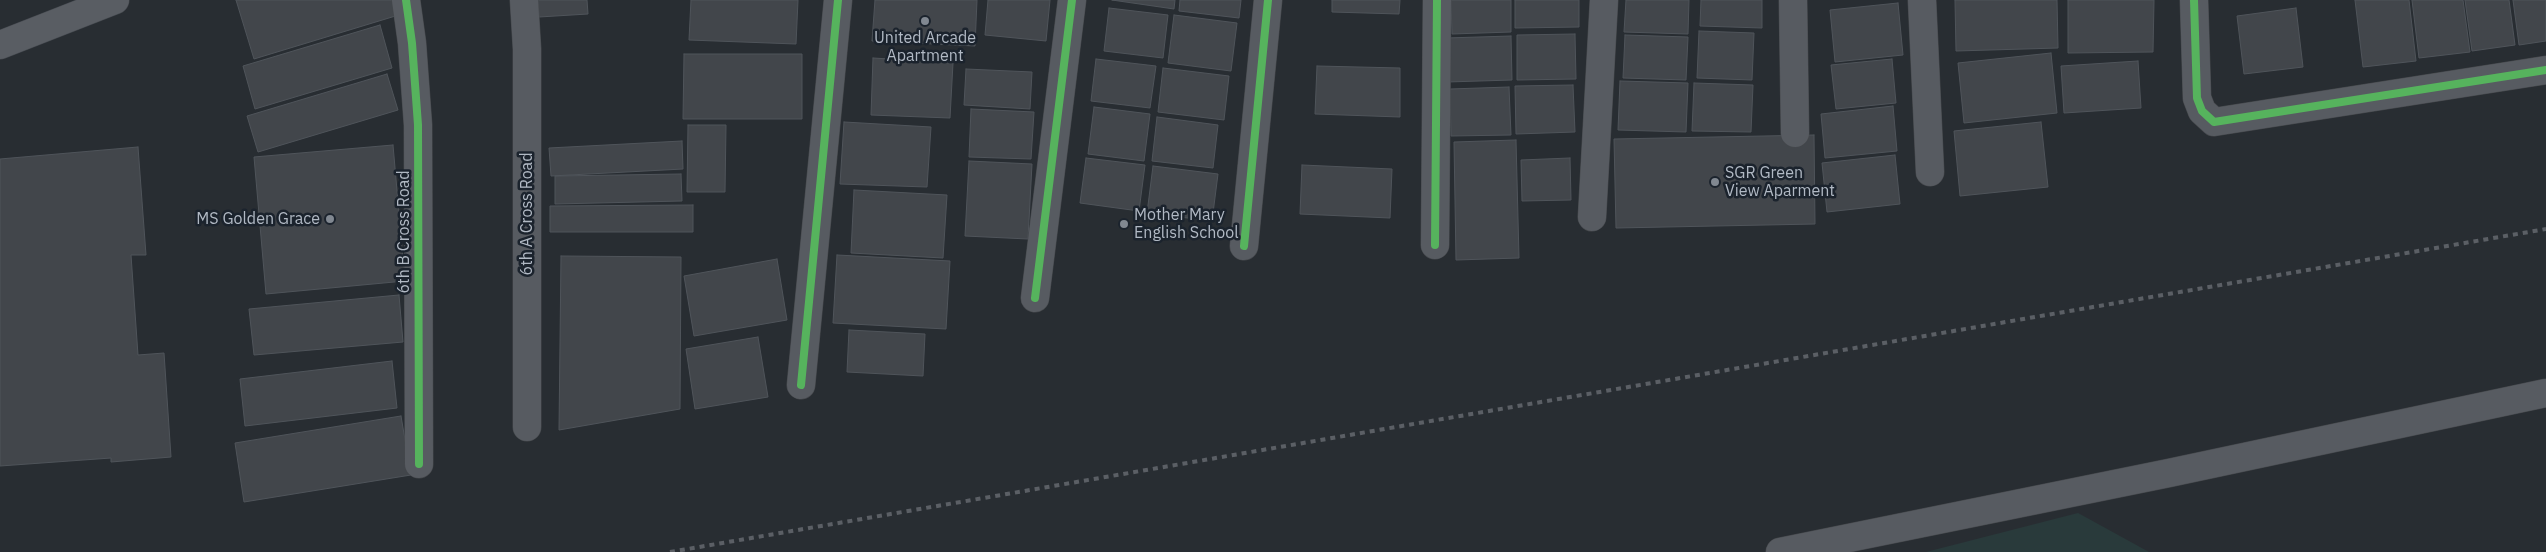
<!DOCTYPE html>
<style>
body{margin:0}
canvas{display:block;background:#282d32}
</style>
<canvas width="2546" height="552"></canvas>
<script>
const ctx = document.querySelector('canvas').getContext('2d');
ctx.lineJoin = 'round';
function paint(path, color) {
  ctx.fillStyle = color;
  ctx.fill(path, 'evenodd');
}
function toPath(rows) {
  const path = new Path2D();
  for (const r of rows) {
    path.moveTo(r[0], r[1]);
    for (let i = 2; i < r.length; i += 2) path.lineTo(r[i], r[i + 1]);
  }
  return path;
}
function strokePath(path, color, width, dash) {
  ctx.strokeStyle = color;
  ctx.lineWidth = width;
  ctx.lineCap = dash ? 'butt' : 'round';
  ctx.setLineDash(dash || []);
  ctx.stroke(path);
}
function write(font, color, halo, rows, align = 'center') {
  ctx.font = font + ' "IBM Plex Sans",sans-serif';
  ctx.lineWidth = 5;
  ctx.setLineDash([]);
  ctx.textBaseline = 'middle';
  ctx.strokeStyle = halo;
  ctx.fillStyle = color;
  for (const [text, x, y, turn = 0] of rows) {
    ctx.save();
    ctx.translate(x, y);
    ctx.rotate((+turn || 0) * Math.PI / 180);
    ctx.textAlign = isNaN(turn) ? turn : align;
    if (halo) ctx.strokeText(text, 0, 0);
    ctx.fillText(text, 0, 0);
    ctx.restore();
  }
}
paint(toPath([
 [2078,513,2149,552,1926,552]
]), '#293a3b');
const building = toPath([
 [236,0,397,0,402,14,254,59,236,0],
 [538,0,587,0,588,14,539,17,538,0],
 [691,0,798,0,796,44,689,40,691,0],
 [875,0,977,0,975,46,872,41,875,0],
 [988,0,1050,0,1046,41,985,35,988,0],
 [1112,0,1175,0,1174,9,1112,0],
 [1180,0,1241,0,1239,18,1179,11,1180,0],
 [1332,0,1400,0,1399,14,1332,12,1332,0],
 [1451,0,1511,0,1511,32,1452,34,1451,0],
 [1515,0,1579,0,1579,27,1515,28,1515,0],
 [1626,0,1689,0,1688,34,1624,32,1626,0],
 [1701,0,1762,0,1762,28,1700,26,1701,0],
 [1955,0,2057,0,2058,48,1956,51,1955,0],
 [2068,0,2154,0,2153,52,2068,53,2068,0],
 [2355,0,2409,0,2416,61,2363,67,2355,0],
 [2412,0,2463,0,2470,52,2419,58,2412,0],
 [2465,0,2509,0,2515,45,2472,51,2465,0],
 [2513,0,2546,0,2546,41,2519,45,2513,0],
 [1898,3,1903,55,1835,62,1830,10,1898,3],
 [1109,8,1168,15,1163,58,1104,51,1109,8],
 [2296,8,2303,67,2244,74,2237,16,2296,8],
 [1174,15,1237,23,1231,71,1168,63,1174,15],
 [380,25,392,68,255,109,243,66,380,25],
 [1699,31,1754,33,1752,80,1697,78,1699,31],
 [1575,34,1576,79,1517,80,1517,35,1575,34],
 [1625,35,1688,37,1686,80,1623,78,1625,35],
 [1511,36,1512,80,1447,82,1446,38,1511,36],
 [2051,53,2057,113,1964,123,1958,63,2051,53],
 [684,54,802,54,802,119,683,119,684,54],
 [873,58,953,63,950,118,871,115,873,58],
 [1096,59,1156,66,1150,108,1091,101,1096,59],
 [1892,59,1896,103,1836,109,1831,65,1892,59],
 [2138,61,2141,108,2064,113,2061,66,2138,61],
 [1317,66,1400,68,1400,117,1315,114,1317,66],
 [1163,68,1229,76,1224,120,1158,112,1163,68],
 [966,69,1032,72,1030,109,964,105,966,69],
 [387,74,398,110,258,152,247,116,387,74],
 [1620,81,1688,83,1686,132,1618,130,1620,81],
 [1694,83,1753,85,1751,132,1692,131,1694,83],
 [1573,85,1575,132,1516,134,1515,86,1573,85],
 [1509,87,1511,135,1451,136,1450,89,1509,87],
 [1893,106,1897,151,1825,158,1821,114,1893,106],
 [1094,107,1150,114,1144,161,1088,154,1094,107],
 [971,109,1034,112,1031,159,969,157,971,109],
 [1157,117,1218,125,1213,168,1152,161,1157,117],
 [844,122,931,127,927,187,840,184,844,122],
 [2041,122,2048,187,1960,196,1954,131,2041,122],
 [688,125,726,125,725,192,687,192,688,125],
 [1814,135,1815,224,1616,228,1614,139,1814,135],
 [1516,140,1519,258,1456,260,1454,142,1516,140],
 [682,141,683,169,551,176,549,148,682,141],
 [393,145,405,281,266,294,254,157,393,145],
 [138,147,146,255,131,255,138,355,164,353,171,457,111,462,111,458,0,466,0,159,138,147],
 [1895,155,1900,204,1827,212,1822,163,1895,155],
 [1086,158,1145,165,1139,211,1080,203,1086,158],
 [1570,158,1571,200,1522,201,1521,160,1570,158],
 [969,161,1032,164,1028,239,965,236,969,161],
 [1302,165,1392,169,1390,218,1300,214,1302,165],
 [1153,166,1218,174,1212,221,1147,213,1153,166],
 [681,174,682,201,555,204,555,176,681,174],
 [854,190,947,195,943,258,851,253,854,190],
 [693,205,693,232,550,232,550,206,693,205],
 [837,255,950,261,946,329,833,323,837,255],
 [561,256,681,257,680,409,559,430,561,256],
 [777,259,787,320,694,336,684,276,777,259],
 [399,295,403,342,254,355,249,309,399,295],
 [849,330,925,334,923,376,847,372,849,330],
 [758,337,768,397,695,409,686,349,758,337],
 [392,361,397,408,245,426,240,379,392,361],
 [401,416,411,475,244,502,235,443,401,416]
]);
paint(building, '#42464b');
strokePath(building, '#4f545a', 1);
const minor = toPath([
 [406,0,412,43,418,125,419,464],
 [524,0,527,49,527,427],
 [1793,0,1795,133],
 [1922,0,1930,172],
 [2194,0,2197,98,2202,111,2214,122,2546,70],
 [1592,217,1604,0],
 [1435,245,1437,0],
 [1244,246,1268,0],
 [1035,298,1072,0],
 [801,385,838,0],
 [1780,552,2169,473,2546,393]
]);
const major = toPath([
 [0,45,115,0]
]);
strokePath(minor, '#46494d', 29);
strokePath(major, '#45494f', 29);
strokePath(minor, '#575b61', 28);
strokePath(major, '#595d63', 28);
strokePath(toPath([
 [670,552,2546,229]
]), '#5b5f65', 4, [5, 5]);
strokePath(toPath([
 [406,0,412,43,418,125,419,464],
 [2194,0,2197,98,2202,111,2214,122,2546,70],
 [1435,245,1437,0],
 [1244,246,1268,0],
 [1035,298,1072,0],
 [801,385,838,0]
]), '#56b35d', 8);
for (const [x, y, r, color] of [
 [925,21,5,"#818891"],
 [1715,182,5,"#818891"],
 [330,219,5,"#818891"],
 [1124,224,5,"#818891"]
]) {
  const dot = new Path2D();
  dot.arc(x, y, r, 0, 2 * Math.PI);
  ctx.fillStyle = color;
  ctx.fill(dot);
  strokePath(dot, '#1b232d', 2);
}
write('16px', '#b1b9c4', '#1b232d', [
 ["United Arcade",925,38,"center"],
 ["Apartment",925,56,"center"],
 ["SGR Green",1725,173],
 ["View Aparment",1725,191],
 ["Mother Mary",1134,215],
 ["English School",1134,233],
 ["MS Golden Grace",320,219,"right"]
], 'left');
write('16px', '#b1b9c4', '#1b232d', [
 ["6th A Cross Road",527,214,-90],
 ["6th B Cross Road",404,232,-90]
]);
</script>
